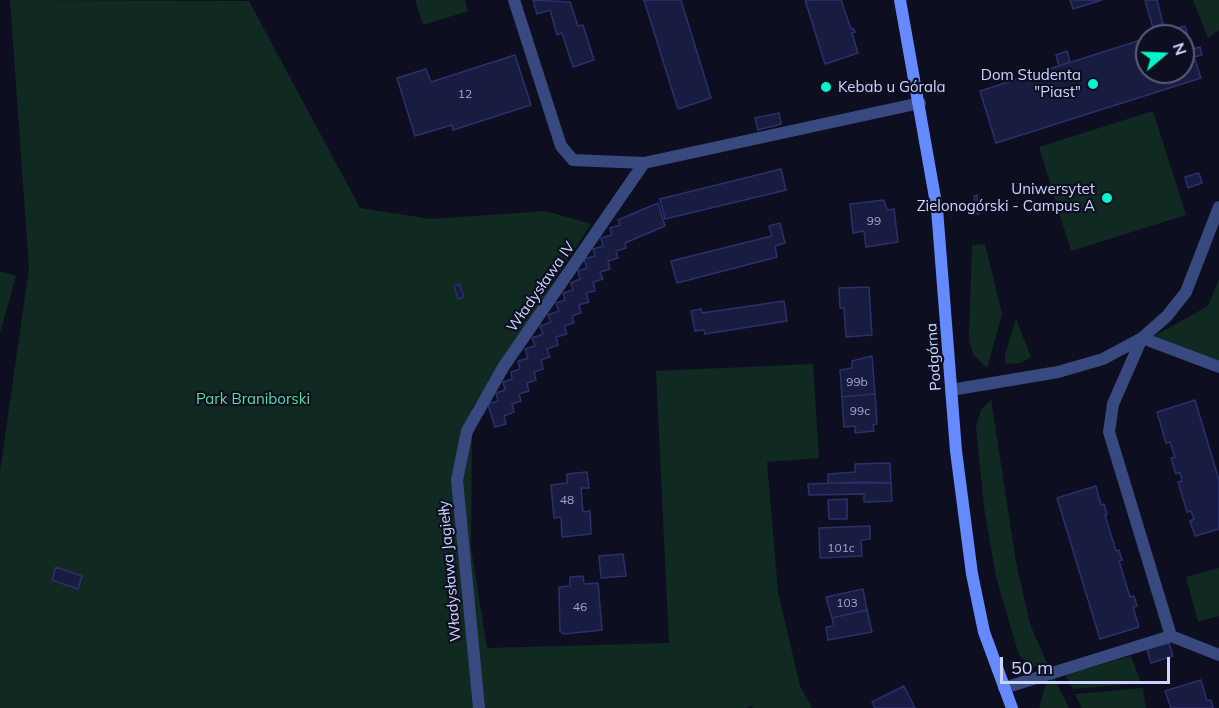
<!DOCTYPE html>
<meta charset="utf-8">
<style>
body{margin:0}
#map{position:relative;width:1219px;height:708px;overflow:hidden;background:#0d0f20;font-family:Mulish,sans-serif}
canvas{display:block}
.north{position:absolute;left:1135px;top:24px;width:60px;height:60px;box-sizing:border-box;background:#0d0f20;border:2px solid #5a5e79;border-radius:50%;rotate:71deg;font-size:16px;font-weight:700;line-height:24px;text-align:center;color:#cdd4ff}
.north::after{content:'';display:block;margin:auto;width:21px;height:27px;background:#02f5cb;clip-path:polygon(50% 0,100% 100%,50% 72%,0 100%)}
.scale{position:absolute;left:1000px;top:657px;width:170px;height:27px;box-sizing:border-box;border:3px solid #cdd4ff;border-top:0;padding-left:8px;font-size:18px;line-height:21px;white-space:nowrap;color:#cdd4ff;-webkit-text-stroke:4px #0d0f20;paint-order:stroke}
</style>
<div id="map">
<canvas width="1219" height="708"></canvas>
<div class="north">N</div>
<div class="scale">50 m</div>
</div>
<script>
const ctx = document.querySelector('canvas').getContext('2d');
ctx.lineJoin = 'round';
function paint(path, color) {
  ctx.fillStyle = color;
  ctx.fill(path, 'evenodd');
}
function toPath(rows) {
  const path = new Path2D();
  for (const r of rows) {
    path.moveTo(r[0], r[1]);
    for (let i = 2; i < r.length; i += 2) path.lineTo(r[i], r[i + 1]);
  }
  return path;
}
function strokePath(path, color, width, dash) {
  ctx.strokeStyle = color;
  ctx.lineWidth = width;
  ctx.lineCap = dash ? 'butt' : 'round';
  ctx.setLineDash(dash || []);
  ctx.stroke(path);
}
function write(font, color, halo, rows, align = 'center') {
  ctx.font = font + ' Mulish,sans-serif';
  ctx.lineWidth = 4.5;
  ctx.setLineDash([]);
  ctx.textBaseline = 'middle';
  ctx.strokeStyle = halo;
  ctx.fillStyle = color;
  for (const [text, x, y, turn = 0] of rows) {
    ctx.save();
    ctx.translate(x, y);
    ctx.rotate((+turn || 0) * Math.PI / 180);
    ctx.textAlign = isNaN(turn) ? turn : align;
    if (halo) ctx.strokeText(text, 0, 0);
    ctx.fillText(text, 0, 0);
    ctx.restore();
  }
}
paint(toPath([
 [10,0,249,1,360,208,431,219,546,211,591,224,472,408,471,548,487,648,669,643,656,371,813,364,819,458,767,462,778,592,800,686,812,708,753,708,752,706,745,708,0,708,0,472,29,268],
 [415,0,465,0,468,11,423,25],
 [1193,0,1219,0,1219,30,1208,38],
 [1153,111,1186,215,1071,251,1039,147],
 [985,244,1002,314,987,368,973,354,969,340,972,245],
 [0,271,16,276,0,333],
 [1219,279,1219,362,1151,338,1208,306],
 [1016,319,1031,357,1021,363,1008,364,1005,363,1005,355],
 [991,400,1016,562,1030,624,1048,666,1046,668,1031,666,1019,655,996,577,984,507,976,426,981,410],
 [1219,568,1219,616,1198,622,1186,577],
 [1131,656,1141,683,1073,689,1065,675],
 [1054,678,1069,708,1039,708,1046,683],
 [1143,688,1146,708,1082,708,1075,694]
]), '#102a22');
const building = toPath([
 [533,0,570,2,578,26,583,25,594,60,573,67,562,33,557,35,550,10,537,14,533,0],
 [644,0,681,0,711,98,678,109,644,0],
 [805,0,841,0,851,29,853,28,855,32,852,33,858,53,825,64,805,0],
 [1070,0,1102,0,1073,9,1070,0],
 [1157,0,1165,32,1155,35,1145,0,1157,0],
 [1185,26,1192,49,1200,47,1202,55,1194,57,1201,78,996,143,980,91,1147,38,1147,72,1183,72,1183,36,1153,36,1185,26],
 [1067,51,1070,62,1059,66,1056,55,1067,51],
 [515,55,531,105,453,130,452,125,415,136,397,78,426,69,431,82,515,55],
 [779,113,781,124,758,130,755,118,779,113],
 [781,169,786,190,665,219,660,199,781,169],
 [1199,173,1202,183,1188,188,1185,177,1199,173],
 [977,195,979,214,976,214,974,196,977,195],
 [884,200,887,210,894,209,898,242,866,247,864,231,853,233,850,204,884,200],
 [658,203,665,226,625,243,626,248,616,251,618,258,608,261,610,269,600,272,603,279,593,282,595,291,586,293,589,302,579,305,581,313,572,316,574,323,564,326,567,334,556,337,558,345,547,349,550,357,541,360,543,369,534,372,536,380,527,383,529,391,519,394,521,401,512,404,514,412,504,416,506,424,495,427,488,404,498,401,496,393,505,390,503,382,512,379,511,372,520,369,518,361,528,358,525,349,535,346,532,338,543,334,540,326,551,322,548,315,559,311,556,303,565,300,563,293,573,290,571,283,580,279,578,271,587,268,584,259,595,256,593,249,603,246,601,238,612,235,610,228,620,225,618,220,658,203],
 [780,223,785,243,775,246,777,257,677,283,671,261,772,236,769,226,780,223],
 [459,284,464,297,458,299,454,286,459,284],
 [869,287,872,335,846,337,844,308,840,308,839,288,869,287],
 [784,301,787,321,705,334,704,330,695,331,691,311,701,309,702,313,784,301],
 [872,356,875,394,842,397,840,370,852,368,852,361,872,356],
 [875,394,877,424,873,425,874,431,855,433,855,426,844,427,842,397,875,394],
 [1195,400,1219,480,1219,529,1195,536,1190,521,1194,519,1191,511,1187,512,1178,482,1182,481,1180,472,1176,474,1171,458,1175,457,1170,442,1166,443,1157,412,1195,400],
 [890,463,891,483,828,483,828,474,855,472,855,464,890,463],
 [587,472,589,488,581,488,583,512,590,511,591,534,562,537,561,517,554,518,551,485,567,483,567,474,587,472],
 [863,482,891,483,892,501,864,502,864,494,809,495,808,484,863,482],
 [1096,486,1101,505,1104,504,1107,515,1105,515,1116,551,1119,550,1122,560,1119,561,1130,597,1134,596,1137,606,1133,607,1139,627,1100,639,1057,498,1096,486],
 [847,499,847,519,829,519,828,500,847,499],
 [870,526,870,539,861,540,862,556,820,558,819,528,870,526],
 [623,554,626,576,601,578,599,556,623,554],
 [56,567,82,576,78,589,52,580,56,567],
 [583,576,584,584,598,583,602,630,564,634,560,631,559,587,570,586,570,577,583,576],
 [863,589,867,610,832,618,826,597,863,589],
 [867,610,872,632,828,640,826,627,834,626,832,618,867,610],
 [1169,643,1173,656,1151,663,1147,649,1169,643],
 [1201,680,1207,701,1211,700,1213,708,1171,708,1165,691,1201,680],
 [904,686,915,708,875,708,872,702,904,686]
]);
paint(building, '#191c41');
strokePath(building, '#2b306d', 1.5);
strokePath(toPath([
 [1142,338,1113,404,1109,432,1171,636,1219,655],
 [1004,688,1171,636],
 [479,708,457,480,467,431,504,366,644,163]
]), '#38497f', 12);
strokePath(toPath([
 [514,0,561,146,573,160,644,163,920,103],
 [1142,338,1219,367],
 [951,390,1058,372,1103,359,1142,338,1167,316,1186,292,1219,207]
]), '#38497f', 12);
strokePath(toPath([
 [900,0,937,209,956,451,972,574,984,632,1012,708]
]), '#648afe', 12);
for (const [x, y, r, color] of [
 [1093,84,6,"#02f5cb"],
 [826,87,6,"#02f5cb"],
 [1107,198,6,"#02f5cb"]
]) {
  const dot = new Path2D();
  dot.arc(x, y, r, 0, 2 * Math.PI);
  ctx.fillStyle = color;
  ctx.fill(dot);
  strokePath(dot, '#0d0f20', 2);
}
write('12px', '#a0a6d0', null, [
 ["12",465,94],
 ["99",874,221],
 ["99b",857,382],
 ["99c",860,411],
 ["48",567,500],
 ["101c",841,548],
 ["103",847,603],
 ["46",580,607]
]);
write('15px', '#cdd4ff', '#0d0f20', [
 ["Dom Studenta",1081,75],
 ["\"Piast\"",1081,92],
 ["Kebab u Górala",838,87,"left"],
 ["Uniwersytet",1095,189],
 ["Zielonogórski - Campus A",1095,206]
], 'right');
write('15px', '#cdd4ff', '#0d0f20', [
 ["Władysława IV",541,287,-55],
 ["Podgórna",934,357,-94],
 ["Władysława Jagiełły",450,571,-95]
]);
write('15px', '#59de99', '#0d0f20', [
 ["Park Braniborski",253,399]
]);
</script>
